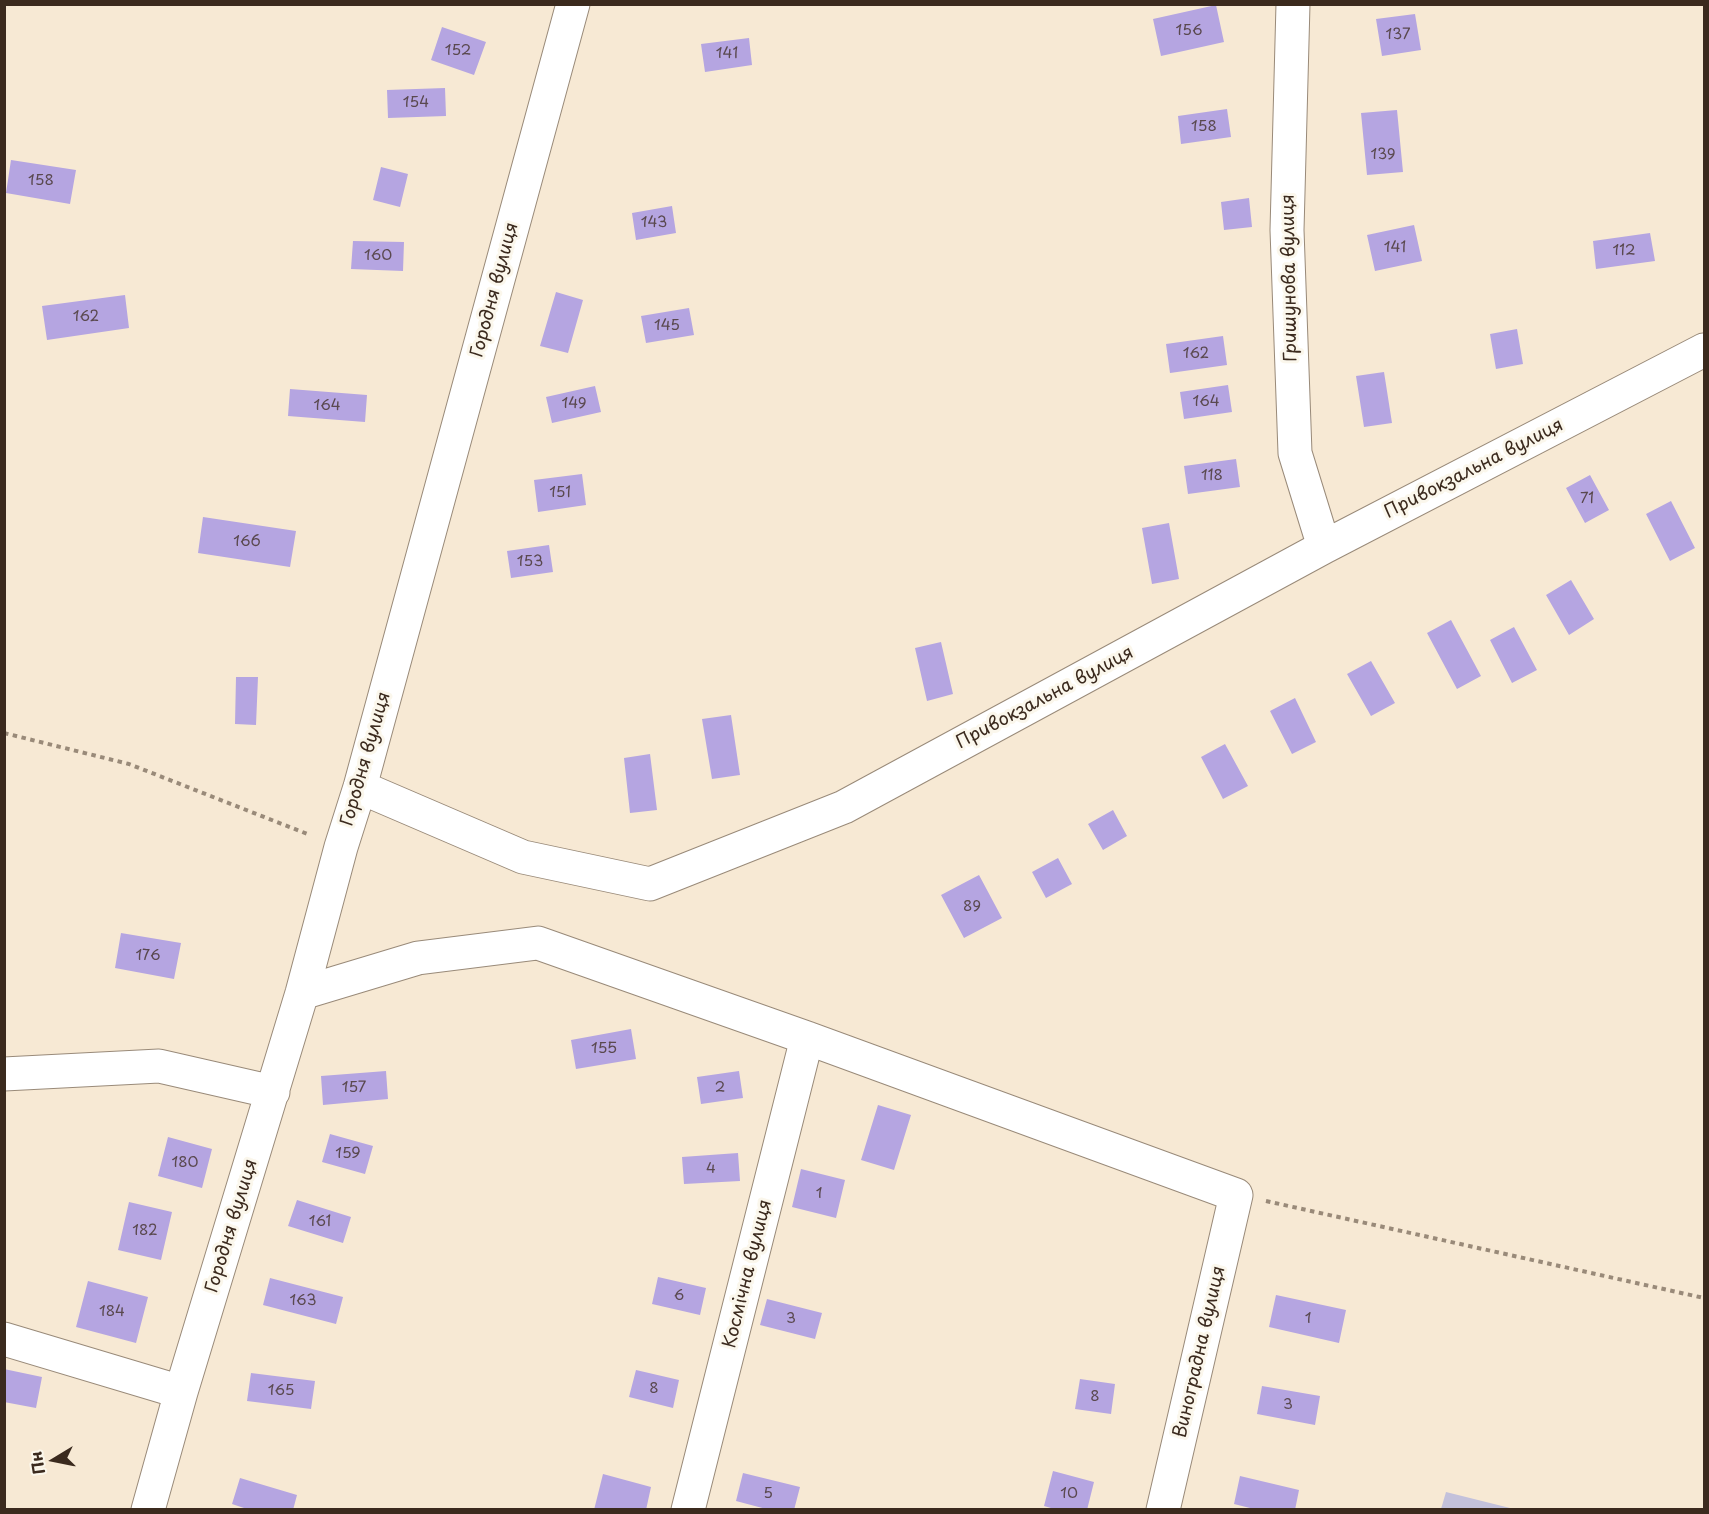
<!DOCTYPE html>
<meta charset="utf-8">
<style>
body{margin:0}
#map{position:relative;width:1709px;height:1514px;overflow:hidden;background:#f7e9d4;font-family:"Playpen Sans",sans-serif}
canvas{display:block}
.frame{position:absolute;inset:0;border:6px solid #3b2a1e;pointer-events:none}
.north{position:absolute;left:24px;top:1430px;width:60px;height:60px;-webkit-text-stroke:4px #fbf7ec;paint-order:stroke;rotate:260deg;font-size:16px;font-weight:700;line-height:24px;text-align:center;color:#3b2a1e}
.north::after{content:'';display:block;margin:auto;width:21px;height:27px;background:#3b2a1e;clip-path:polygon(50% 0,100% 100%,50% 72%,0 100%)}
</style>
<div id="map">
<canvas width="1709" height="1514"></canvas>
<div class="frame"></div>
<div class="north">Пн</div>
</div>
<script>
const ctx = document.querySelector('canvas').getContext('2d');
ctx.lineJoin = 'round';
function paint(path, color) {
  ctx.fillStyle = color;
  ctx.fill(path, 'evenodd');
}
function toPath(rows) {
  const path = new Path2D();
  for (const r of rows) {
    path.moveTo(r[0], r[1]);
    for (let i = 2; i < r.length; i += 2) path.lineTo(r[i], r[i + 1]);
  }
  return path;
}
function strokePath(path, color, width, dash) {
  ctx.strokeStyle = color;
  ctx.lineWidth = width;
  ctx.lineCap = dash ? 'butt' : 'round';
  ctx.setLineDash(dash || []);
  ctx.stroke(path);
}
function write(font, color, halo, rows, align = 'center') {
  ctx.font = font + ' "Playpen Sans",sans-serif';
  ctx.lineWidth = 6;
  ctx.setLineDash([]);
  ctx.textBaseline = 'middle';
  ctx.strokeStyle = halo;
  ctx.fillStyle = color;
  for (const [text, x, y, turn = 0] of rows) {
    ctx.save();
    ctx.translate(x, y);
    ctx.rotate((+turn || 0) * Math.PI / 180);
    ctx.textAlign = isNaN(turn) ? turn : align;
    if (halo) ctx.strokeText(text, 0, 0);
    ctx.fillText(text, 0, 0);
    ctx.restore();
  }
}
paint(toPath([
 [1446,1492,1514,1509,1441,1509]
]), '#c3c1db');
paint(toPath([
 [1216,5,1224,42,1161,56,1153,19],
 [1415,14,1421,50,1382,56,1376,19],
 [442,27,486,42,474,75,431,60],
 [749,38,752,65,705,72,701,44],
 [445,88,446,116,388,118,387,90],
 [1227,109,1231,137,1181,144,1178,116],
 [1397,110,1403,172,1367,175,1361,113],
 [11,160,76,170,70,204,6,193],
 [381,167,408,174,400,207,373,200],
 [1249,198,1252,227,1224,230,1221,202],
 [672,206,676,233,636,240,632,213],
 [1414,225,1422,261,1375,271,1367,235],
 [1650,233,1655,261,1596,269,1593,241],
 [353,241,404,242,403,271,351,269],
 [556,292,583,300,568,353,540,346],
 [125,295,129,328,47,340,42,306],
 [689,308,694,335,646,343,641,316],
 [1517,329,1523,364,1496,369,1490,334],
 [1223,336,1227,365,1170,373,1166,344],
 [1384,372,1392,423,1364,427,1356,376],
 [1228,385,1232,412,1184,419,1180,392],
 [595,386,601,412,552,423,546,397],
 [290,389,367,395,365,422,288,416],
 [1236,459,1240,487,1188,494,1184,466],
 [582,474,586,505,538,512,534,480],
 [1590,475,1609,510,1585,523,1566,488],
 [1671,501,1695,548,1670,561,1646,514],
 [203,517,296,531,290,567,198,553],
 [1169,523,1179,579,1152,584,1142,528],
 [549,545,553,572,511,578,507,551],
 [1571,580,1594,619,1569,635,1546,595],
 [1451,620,1481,676,1457,689,1427,633],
 [1514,627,1537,670,1512,683,1490,640],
 [941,642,953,694,927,701,915,648],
 [1371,661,1395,703,1371,716,1347,674],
 [236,677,258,677,256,725,235,724],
 [1295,698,1316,742,1292,754,1270,711],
 [731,715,740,775,712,779,702,719],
 [1225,744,1248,786,1223,799,1201,757],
 [650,754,657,810,630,813,624,758],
 [1113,810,1127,836,1103,850,1088,824],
 [1058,858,1072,884,1046,898,1032,872],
 [979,875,1002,918,964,938,941,895],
 [121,933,181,943,174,979,115,968],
 [631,1029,636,1059,576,1069,571,1040],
 [386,1071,388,1099,323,1105,321,1076],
 [739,1071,743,1098,701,1104,697,1077],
 [878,1105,911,1115,894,1170,861,1160],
 [330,1134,373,1146,365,1174,322,1162],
 [168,1137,212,1149,202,1188,158,1176],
 [738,1153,740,1181,684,1184,682,1157],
 [801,1169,845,1180,836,1218,792,1207],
 [297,1200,351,1217,343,1243,288,1226],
 [129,1202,172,1212,161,1260,118,1250],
 [658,1277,706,1288,700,1315,652,1304],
 [270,1278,343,1297,336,1324,263,1305],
 [88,1281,148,1297,136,1343,76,1327],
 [1276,1295,1346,1310,1339,1343,1269,1327],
 [767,1299,822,1313,815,1339,760,1325],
 [4,1369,42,1377,36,1408,4,1402],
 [636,1370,679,1380,673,1408,629,1397],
 [251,1373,315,1381,311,1409,247,1401],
 [1080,1379,1115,1384,1111,1414,1075,1409],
 [1262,1386,1320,1396,1315,1425,1257,1414],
 [1053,1471,1094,1482,1087,1510,1058,1510,1044,1506],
 [743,1473,800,1487,794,1510,770,1510,736,1501],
 [603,1474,651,1487,646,1510,594,1510],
 [1240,1476,1299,1490,1295,1510,1258,1510,1234,1504],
 [240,1478,297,1495,293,1510,250,1510,232,1504]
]), '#b5a5e1');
const minor = toPath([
 [1293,4,1287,230,1295,453,1324,547],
 [360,787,523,857,650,884,844,807,1324,547,1704,350],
 [302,993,418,958,538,943,807,1038,1236,1195,1163,1510],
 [4,1074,159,1066,273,1092],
 [4,1339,181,1392],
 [148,1510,181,1392,302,993,341,847,360,787,573,4],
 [688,1510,807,1038]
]);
strokePath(minor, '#998a79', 35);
strokePath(toPath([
 [4,733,129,764,310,835],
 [1266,1201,1704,1298]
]), '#998a79', 4, [4.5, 4.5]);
strokePath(minor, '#fff', 33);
write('15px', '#5a494f', null, [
 ["156",1189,31],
 ["137",1398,35],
 ["152",458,51],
 ["141",727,54],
 ["154",416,103],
 ["158",1204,127],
 ["139",1383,155],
 ["158",41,181],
 ["143",654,223],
 ["141",1395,248],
 ["112",1624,251],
 ["160",378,256],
 ["162",86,317],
 ["145",667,326],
 ["162",1196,354],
 ["164",1206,402],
 ["149",574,404],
 ["164",327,406],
 ["118",1212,476],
 ["151",560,493],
 ["71",1587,499],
 ["166",247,542],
 ["153",530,562],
 ["89",972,907],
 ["176",148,956],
 ["155",604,1049],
 ["157",354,1088],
 ["2",720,1088],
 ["159",348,1154],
 ["180",185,1163],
 ["4",711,1169],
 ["1",819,1194],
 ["161",320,1222],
 ["182",145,1231],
 ["6",679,1296],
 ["163",303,1301],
 ["184",112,1312],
 ["3",791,1319],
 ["1",1308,1319],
 ["8",654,1389],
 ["165",281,1391],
 ["8",1095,1397],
 ["3",1288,1405],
 ["5",768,1494],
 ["10",1069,1494]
]);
write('18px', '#3b2a1e', '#fbf7ec', [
 ["Гришунова вулиця",1290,278,-91],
 ["Городня вулиця",495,290,-75],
 ["Привокзальна вулиця",1474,469,-27],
 ["Привокзальна вулиця",1045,698,-28],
 ["Городня вулиця",366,759,-74],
 ["Городня вулиця",232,1226,-73],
 ["Космічна вулиця",748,1274,-76],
 ["Виноградна вулиця",1200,1352,-77]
]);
</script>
